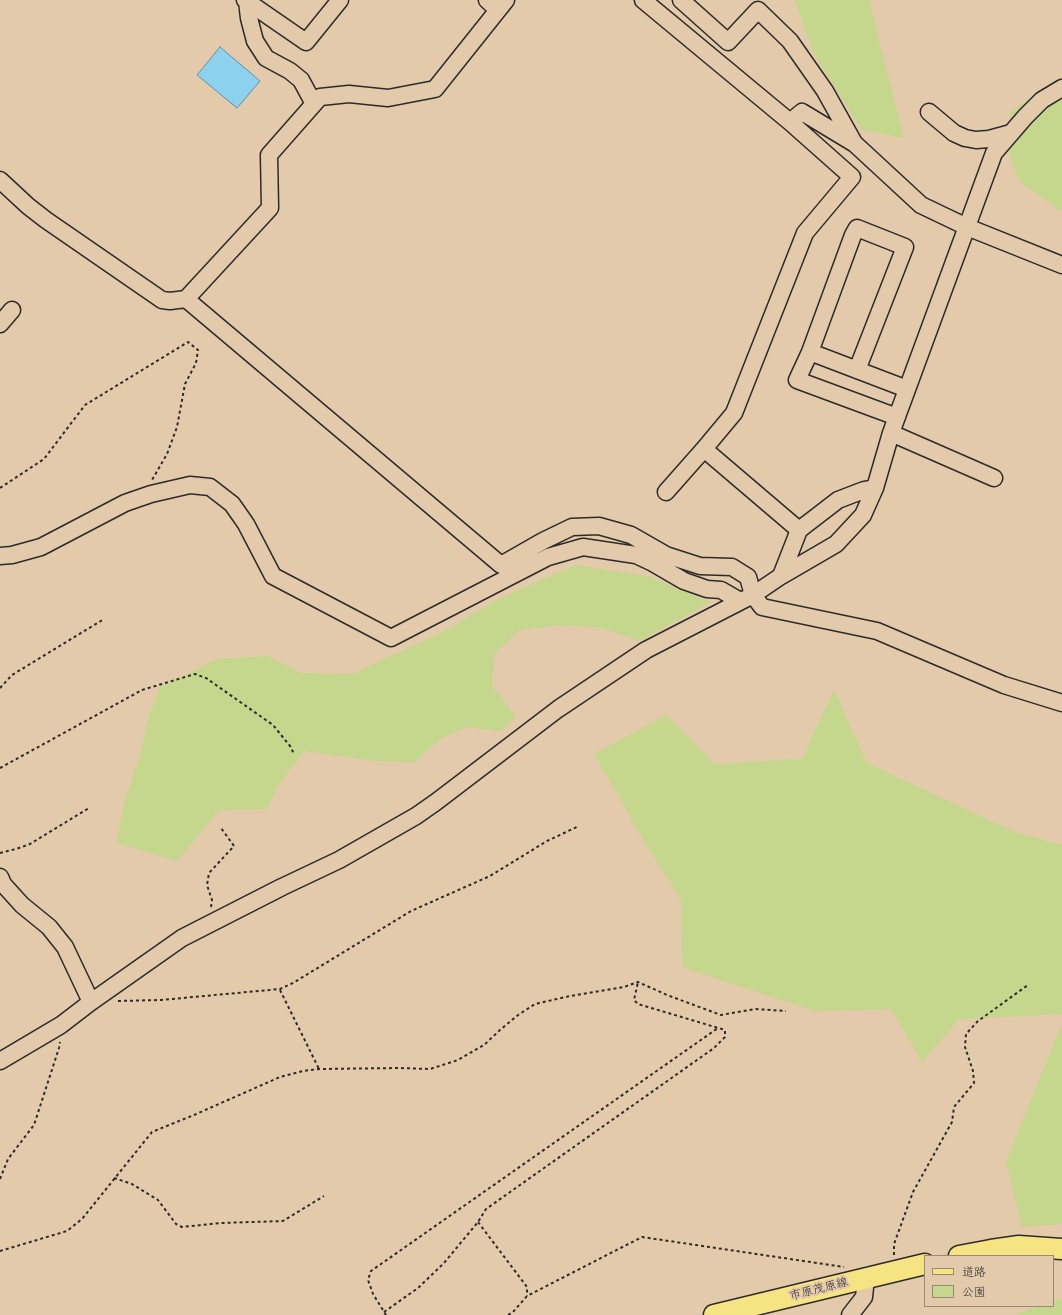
<!DOCTYPE html>
<meta charset="utf-8">
<style>
body{margin:0}
#map{position:relative;width:1062px;height:1315px;overflow:hidden;background:#e3caab;font-family:"Architects Daughter","Klee One",sans-serif}
canvas{display:block}
.legend{position:absolute;left:924px;top:1255px;width:130px;height:52px;box-sizing:border-box;background:#e3caab;border:1px solid #998a78;margin:0;padding:5px 7px;list-style:none;font-size:12px;color:#2b2b2b}
.legend li{display:flex;align-items:center;gap:8px;height:20px}
.legend b{width:20px;border:1px solid #998a78}
</style>
<div id="map">
<canvas width="1062" height="1315"></canvas>
<ul class="legend">
<li><b style="height:5px;background:#f6e381"></b>道路</li>
<li><b style="height:11px;background:#c5d78c"></b>公園</li>
</ul>
</div>
<script>
const ctx = document.querySelector('canvas').getContext('2d');
ctx.lineJoin = 'round';
function paint(path, color) {
  ctx.fillStyle = color;
  ctx.fill(path, 'evenodd');
}
function toPath(rows) {
  const path = new Path2D();
  for (const r of rows) {
    path.moveTo(r[0], r[1]);
    for (let i = 2; i < r.length; i += 2) path.lineTo(r[i], r[i + 1]);
  }
  return path;
}
function strokePath(path, color, width, dash) {
  ctx.strokeStyle = color;
  ctx.lineWidth = width;
  ctx.lineCap = dash ? 'butt' : 'round';
  ctx.setLineDash(dash || []);
  ctx.stroke(path);
}
function write(font, color, halo, rows, align = 'center') {
  ctx.font = font + ' "Architects Daughter","Klee One",sans-serif';
  ctx.lineWidth = 4;
  ctx.setLineDash([]);
  ctx.textBaseline = 'middle';
  ctx.strokeStyle = halo;
  ctx.fillStyle = color;
  for (const [text, x, y, turn = 0] of rows) {
    ctx.save();
    ctx.translate(x, y);
    ctx.rotate((+turn || 0) * Math.PI / 180);
    ctx.textAlign = isNaN(turn) ? turn : align;
    if (halo) ctx.strokeText(text, 0, 0);
    ctx.fillText(text, 0, 0);
    ctx.restore();
  }
}
paint(toPath([
 [795,0,870,0,873,17,904,138,862,130,813,53],
 [1062,91,1062,211,1021,183,1014,170,1006,139,1011,112,1037,92],
 [575,565,648,576,711,602,640,641,602,628,561,625,520,630,494,654,492,686,516,717,501,731,466,727,440,739,415,762,375,761,305,751,280,782,267,809,219,810,177,861,117,843,123,807,139,758,149,716,160,687,217,659,268,656,301,673,352,674,445,631,496,600],
 [834,690,867,763,1015,832,1062,845,1062,1014,959,1019,922,1062,891,1009,815,1011,682,967,681,900,648,848,594,754,666,715,715,764,802,759],
 [1062,1024,1062,1224,1022,1227,1006,1161],
 [1062,1298,1062,1315,1015,1315,1037,1306,1053,1306,1053,1301]
]), '#c5d78c');
const water = toPath([
 [220,47,260,81,237,108,197,75,220,47]
]);
paint(water, '#8cd2ee');
strokePath(water, '#658fa0', 1);
const minor = toPath([
 [245,0,306,42,340,0],
 [487,0,498,10,506,0],
 [643,0,790,122,852,177,805,233,734,413,704,449,666,492],
 [681,0,728,42,758,10,790,41,825,91,854,143],
 [247,1,249,18,255,41,266,58,290,71,301,80,314,104],
 [498,10,435,89,388,98,349,94,320,97,269,155,270,208,186,299,501,565,543,541,572,527,599,526,631,535,666,555,700,566,732,567,748,577,753,595,762,607,877,631,1004,685,1062,703],
 [929,112,954,133,965,138,976,140,989,139,1011,133],
 [790,122,802,112,855,144,921,205,967,227,1062,265],
 [0,180,28,206,46,220,162,300,170,301,186,299],
 [0,324,12,310],
 [810,352,853,235,857,228,905,247,857,370],
 [897,417,797,380,810,352,907,389],
 [891,433,994,478],
 [704,449,799,530,781,576],
 [799,530,838,500,864,490,875,488],
 [0,556,12,555,41,547,125,503,151,494,190,485,210,487,232,504,246,524,273,576,391,638,548,557,583,547,636,555,653,563,684,581,707,589,721,590,740,601],
 [0,877,3,884,22,905,49,927,65,947,91,1002],
 [0,1061,61,1025,91,1002,182,938,282,887,339,860,416,816,436,802,558,709,646,650,753,595,781,576,836,544,863,515,875,488,891,433,994,153,1025,117,1042,100,1062,88],
 [850,1315,864,1297,866,1278]
]);
const major = toPath([
 [959,1256,991,1250,1019,1246,1062,1249],
 [714,1315,925,1264]
]);
strokePath(minor, '#2b2b2b', 19);
strokePath(major, '#2b2b2b', 23);
strokePath(toPath([
 [0,488,44,459,85,405,188,342,198,350,196,363,185,384,177,427,167,454,152,480],
 [0,688,12,675,104,619],
 [0,768,142,690,195,674,206,678,273,725,290,746,294,754],
 [0,853,16,849,30,844,89,808],
 [211,907,212,900,207,885,209,873,234,846,221,828],
 [280,990,319,1069],
 [118,1001,161,1000,280,989,293,983,411,911,490,876,547,841,579,826],
 [114,1178,132,1184,158,1200,176,1224,182,1227,221,1223,283,1221,324,1196],
 [0,1179,8,1159,34,1125,59,1048,60,1042],
 [478,1222,527,1287,527,1296],
 [0,1251,67,1231,82,1219,152,1132,194,1115,280,1077,303,1071,319,1069,399,1068,430,1069,458,1060,484,1045,500,1030,518,1015,535,1004,570,996,624,987,638,982,667,995,721,1015,755,1009,786,1011],
 [894,1255,894,1244,913,1192,952,1122,954,1107,974,1083,973,1071,965,1047,966,1034,978,1021,1028,985],
 [384,1312,418,1288,444,1263,478,1222,486,1209,714,1048,725,1037,725,1030,638,1004,634,1000,638,982],
 [386,1315,373,1294,368,1280,371,1271,718,1028],
 [508,1315,513,1312,527,1296,642,1237,844,1267]
]), '#2b2b2b', 2, [3, 3]);
strokePath(minor, '#e3caab', 16);
strokePath(major, '#f6e381', 20);
write('12px', '#2b2b2b', '#e3caab', [
 ["市原茂原線",819,1290,-14]
]);
</script>
